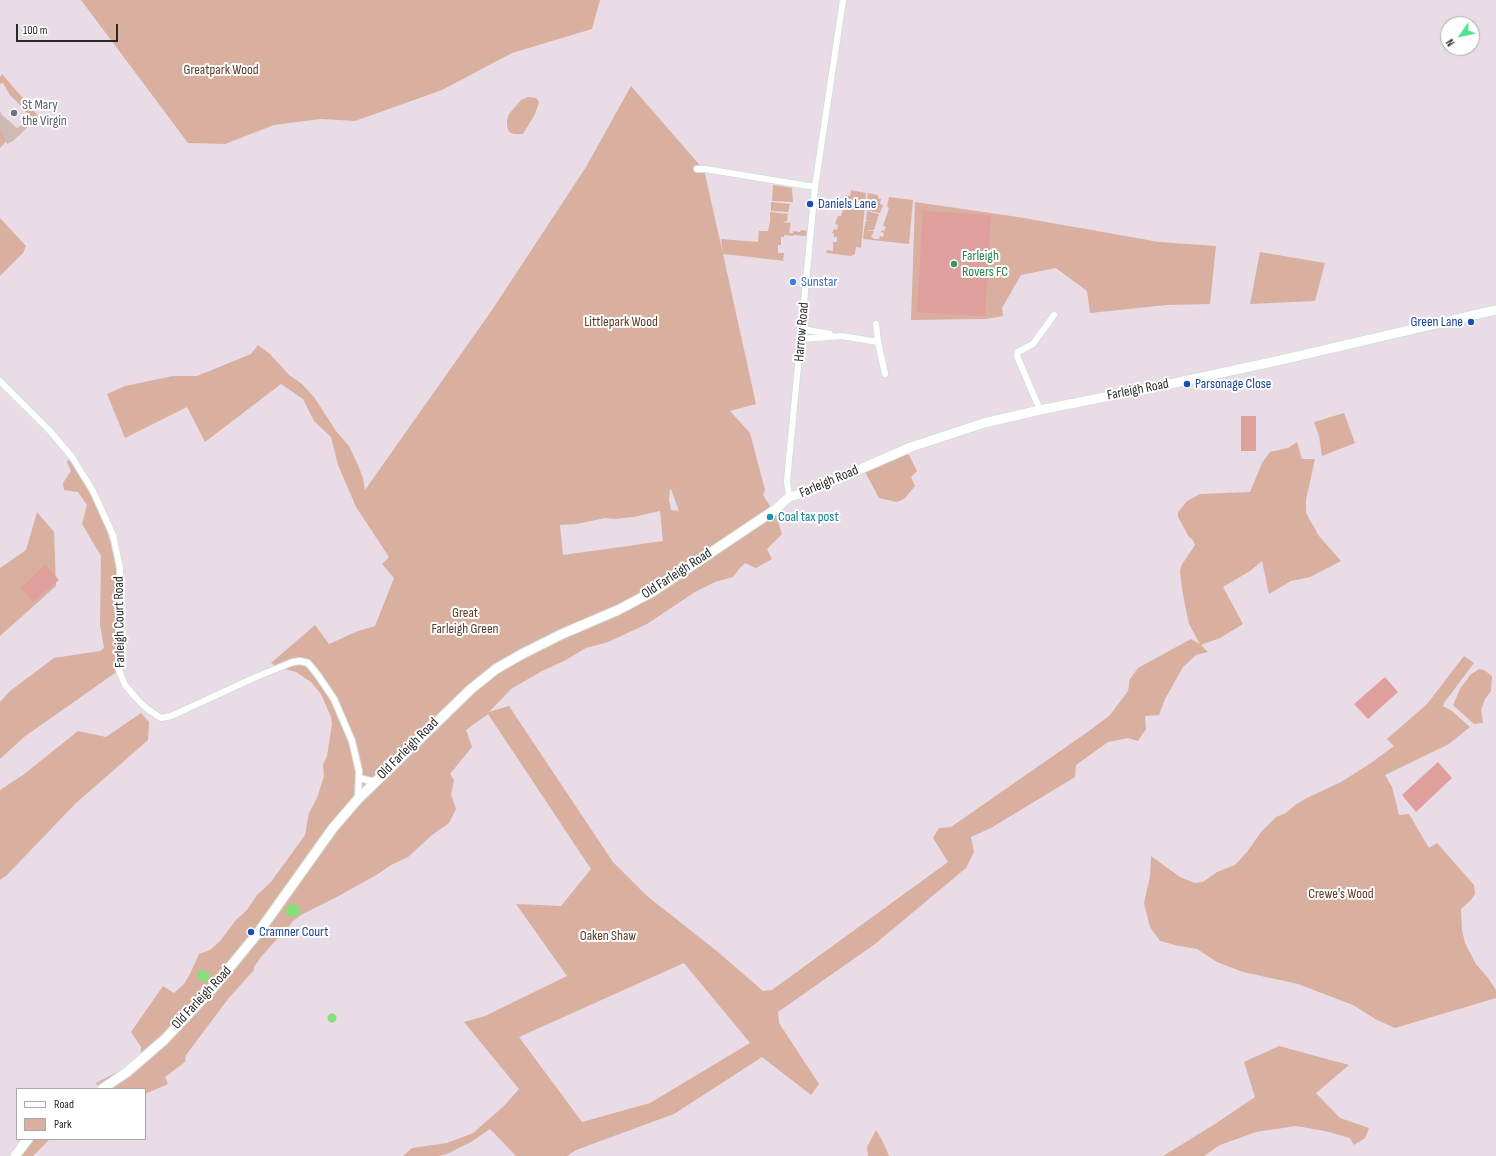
<!DOCTYPE html>
<style>
body{margin:0}
#map{position:relative;width:1496px;height:1156px;overflow:hidden;background:#e9dce7;font-family:"Sofia Sans Condensed",sans-serif}
canvas{display:block}
.legend{position:absolute;left:16px;top:1088px;width:130px;height:52px;box-sizing:border-box;background:#fff;border:1px solid #a9a9a9;margin:0;padding:5px 7px;list-style:none;font-size:12px;color:#292929}
.legend li{display:flex;align-items:center;gap:8px;height:20px}
.legend b{width:20px;border:1px solid #a9a9a9}
.north{position:absolute;left:1440px;top:16px;width:40px;height:40px;box-sizing:border-box;background:#fff;border:1px solid #a9a9a9;border-radius:50%;rotate:236deg;font-size:11px;font-weight:700;line-height:16px;text-align:center;color:#292929}
.north::after{content:'';display:block;margin:auto;width:14px;height:18px;background:#4fe390;clip-path:polygon(50% 0,100% 100%,50% 72%,0 100%)}
.scale{position:absolute;left:16px;top:24px;width:102px;height:18px;box-sizing:border-box;border:2px solid #292929;border-top:0;padding-left:5px;font-size:12px;line-height:14px;white-space:nowrap;color:#292929;-webkit-text-stroke:3px #fff;paint-order:stroke}
</style>
<div id="map">
<canvas width="1496" height="1156"></canvas>
<ul class="legend">
<li><b style="height:5px;background:#fff"></b>Road</li>
<li><b style="height:11px;background:#d9af9f"></b>Park</li>
</ul>
<div class="north">N</div>
<div class="scale">100 m</div>
</div>
<script>
const ctx = document.querySelector('canvas').getContext('2d');
ctx.lineJoin = 'round';
function paint(path, color) {
  ctx.fillStyle = color;
  ctx.fill(path, 'evenodd');
}
function toPath(rows) {
  const path = new Path2D();
  for (const r of rows) {
    if (r.length === 3) {
      path.moveTo(r[0] + r[2], r[1]);
      path.arc(r[0], r[1], r[2], 0, 2 * Math.PI);
      continue;
    }
    path.moveTo(r[0], r[1]);
    for (let i = 2; i < r.length; i += 2) path.lineTo(r[i], r[i + 1]);
  }
  return path;
}
function strokePath(path, color, width, dash) {
  ctx.strokeStyle = color;
  ctx.lineWidth = width;
  ctx.lineCap = dash ? 'butt' : 'round';
  ctx.setLineDash(dash || []);
  ctx.stroke(path);
}
function write(font, color, halo, rows, align = 'center') {
  ctx.font = font + ' "Sofia Sans Condensed",sans-serif';
  ctx.lineWidth = 4;
  ctx.setLineDash([]);
  ctx.textBaseline = 'middle';
  ctx.strokeStyle = halo;
  ctx.fillStyle = color;
  for (const [text, x, y, turn = 0] of rows) {
    ctx.save();
    ctx.translate(x, y);
    ctx.rotate((+turn || 0) * Math.PI / 180);
    ctx.textAlign = isNaN(turn) ? turn : align;
    if (halo) ctx.strokeText(text, 0, 0);
    ctx.fillText(text, 0, 0);
    ctx.restore();
  }
}
paint(toPath([
 [81,0,600,0,592,29,512,53,442,90,355,121,321,119,274,125,225,144,188,143],
 [2,74,40,118,34,124,23,108,10,95,3,83,0,84,0,77],
 [631,86,704,170,723,254,721,239,758,242,759,231,768,231,770,221,771,221,770,221,770,212,788,214,787,221,782,222,791,223,789,233,793,233,793,231,800,232,801,230,807,231,806,236,793,235,793,236,784,235,784,237,781,237,781,245,778,245,778,253,784,253,783,260,786,261,723,254,756,404,730,411,750,433,765,490,763,495,776,515,782,534,767,549,772,559,756,568,745,563,739,569,733,577,715,582,695,592,647,624,608,642,586,648,564,661,542,671,511,689,489,712,509,706,613,862,647,896,718,952,763,991,772,990,948,862,933,838,939,828,951,827,1089,731,1110,715,1128,691,1130,679,1138,668,1191,639,1200,644,1189,624,1183,595,1180,572,1181,566,1195,545,1193,540,1189,537,1178,517,1178,512,1187,501,1200,494,1250,492,1262,463,1270,452,1288,448,1297,442,1302,459,1315,459,1306,500,1306,513,1319,536,1341,561,1310,577,1291,581,1269,594,1262,561,1250,571,1223,587,1243,624,1220,638,1201,645,1208,652,1196,655,1183,667,1165,699,1159,715,1145,716,1146,729,1138,741,1128,738,1108,742,1076,765,1075,777,991,828,971,837,974,852,966,868,875,944,778,1012,779,1023,819,1084,811,1095,762,1057,674,1114,576,1150,567,1156,514,1156,515,1155,490,1129,471,1142,447,1154,439,1156,403,1156,412,1148,447,1143,473,1133,504,1106,519,1089,464,1022,485,1016,567,976,516,904,561,906,591,869,488,714,466,730,472,747,450,774,454,780,451,794,456,809,449,823,432,835,408,857,391,865,378,874,335,898,301,915,292,922,285,933,277,939,261,957,254,967,254,970,228,999,186,1055,185,1062,165,1077,168,1084,145,1094,145,1089,99,1089,96,1083,127,1067,139,1057,141,1054,141,1047,131,1032,163,986,174,993,184,984,190,974,199,954,210,950,220,941,236,920,247,910,257,895,271,882,305,835,309,813,317,798,324,776,323,765,327,756,332,724,331,717,321,694,311,682,296,672,280,668,271,663,315,625,329,644,358,631,375,626,394,578,382,564,389,557,356,507,338,465,331,437,314,421,303,399,281,384,205,442,187,407,125,438,107,394,125,386,173,376,197,376,251,354,258,345,270,354,289,375,302,384,314,397,336,431,349,446,358,465,363,478,365,490,492,310,586,167],
 [670,489,671,489,679,511,671,510,669,500],
 [660,511,663,541,563,555,560,525,577,524,605,518,614,519,633,517],
 [684,963,750,1043,650,1103,582,1122,519,1037],
 [528,97,536,98,539,102,535,114,523,134,514,134,509,132,507,126,507,120,509,114,521,100],
 [0,111,10,137,0,148],
 [773,185,792,188,793,202,772,201],
 [851,190,866,193,861,248,856,247,855,254,851,256,826,253,827,250,833,251,833,242,837,242,837,237,834,237,834,234,832,233,834,229,837,230,838,225,835,224,838,216,841,216,843,210,840,208,844,208,846,195,850,196],
 [868,193,878,195,878,198,881,199,880,204,883,205,880,213,866,210],
 [889,197,913,200,909,244,863,239,864,230,874,231,871,237,875,239,879,239,880,236,883,237,884,233,881,232,882,230,884,231,886,227,883,226,889,208,887,206],
 [771,202,790,204,788,212,771,211],
 [915,202,1018,217,1159,242,1216,246,1210,304,1167,305,1090,313,1087,291,1056,268,1021,275,1002,308,1003,316,986,319,911,320],
 [867,211,879,214,874,230,864,230,866,221,869,221,866,220],
 [0,218,26,246,23,253,0,276],
 [1260,252,1325,263,1315,301,1250,304],
 [1344,413,1355,443,1322,456,1319,436,1314,422],
 [908,453,917,471,911,477,915,486,905,498,900,501,896,502,879,498,864,470],
 [70,458,90,490,103,518,112,548,117,574,118,641,115,673,24,737,0,759,0,702,10,691,54,658,100,651,104,648,100,625,101,556,82,524,87,505,78,492,64,490,63,483,71,471,67,462],
 [37,512,54,532,56,586,0,636,0,568,26,550],
 [1464,656,1474,663,1444,703,1443,706,1452,711,1470,727,1449,744,1385,775,1392,787,1399,815,1409,814,1429,848,1437,843,1474,885,1475,894,1471,900,1461,909,1462,930,1465,943,1476,964,1488,978,1496,990,1496,998,1395,1028,1377,1020,1353,1005,1298,984,1243,972,1217,962,1197,949,1175,945,1160,941,1150,927,1144,903,1150,876,1151,856,1180,877,1195,883,1203,882,1217,872,1235,865,1247,852,1261,832,1276,817,1286,813,1295,805,1307,798,1341,782,1368,765,1394,746,1387,739,1427,704],
 [1479,669,1484,670,1492,676,1491,691,1485,699,1481,710,1483,723,1474,724,1453,705,1460,689,1470,675],
 [141,713,149,722,148,740,75,804,7,875,0,880,0,790,23,775,78,731,106,737],
 [1279,1046,1349,1065,1316,1093,1340,1118,1369,1128,1365,1138,1354,1145,1350,1138,1325,1131,1296,1126,1256,1132,1220,1145,1204,1156,1163,1156,1215,1124,1255,1097,1244,1062],
 [876,1130,883,1142,889,1156,868,1156,867,1147],
 [32,1139,50,1139,33,1156,20,1156]
]), '#d9af9f');
paint(toPath([
 [0,113,17,128,27,121,30,125,13,141,7,144,0,127]
]), '#d1b9b5');
paint(toPath([
 [923,211,991,215,985,316,917,312],
 [1241,416,1256,416,1256,451,1241,451],
 [45,565,59,580,33,602,21,588],
 [1385,677,1398,692,1368,719,1354,704],
 [1438,762,1452,778,1416,812,1402,795]
]), '#df9f9c');
paint(toPath([
 [290,904,293,904,298,906,301,912,296,917,289,916,284,912],
 [202,970,211,975,205,983,199,980,197,975,198,972],
 [332,1018,4.5]
]), '#86df7b');
const street = toPath([
 [697,169,705,169,815,187],
 [876,324,878,342,885,374],
 [802,329,830,334],
 [801,339,842,336,878,342],
 [0,381,49,430,72,457,93,491,113,535,120,568,119,670,125,685,137,699,146,708,161,718,171,716,256,677,293,662,300,661,308,663,317,674,334,699,352,741,359,771,358,799],
 [1040,410,1017,356,1018,352,1033,344,1054,315],
 [789,497,787,481,815,187,843,0],
 [359,778,375,782]
]);
const secondary = toPath([
 [102,1089,127,1072,164,1040,211,990,258,933,333,828,358,799,471,689,496,669,522,654,562,634,618,610,652,592,776,509,789,497,810,491,911,447,984,423,1040,410,1170,384,1281,360,1496,310],
 [15,1156,28,1139]
]);
strokePath(street, '#d2e0d8', 8);
strokePath(secondary, '#d2e0d8', 11);
strokePath(street, '#fff', 6);
strokePath(secondary, '#fff', 9);
for (const [x, y, r, color] of [
 [14,113,4,"#6b7280"],
 [810,204,4,"#1a4fb4"],
 [954,264,4,"#2e9e5b"],
 [793,282,4,"#3f7fe0"],
 [1471,322,4,"#1a4fb4"],
 [1187,384,4,"#1a4fb4"],
 [770,517,4,"#0f9aa8"],
 [251,932,4,"#1a4fb4"]
]) {
  const dot = new Path2D();
  dot.arc(x, y, r, 0, 2 * Math.PI);
  ctx.fillStyle = color;
  ctx.fill(dot);
  strokePath(dot, '#fff', 1.5);
}
write('14px', '#5c3a22', '#fff', [
 ["Greatpark Wood",221,70],
 ["Littlepark Wood",621,322],
 ["Great",465,613],
 ["Farleigh Green",465,629],
 ["Crewe's Wood",1341,894],
 ["Oaken Shaw",608,936]
]);
write('14px', '#5b616d', '#fff', [
 ["St Mary",22,105],
 ["the Virgin",22,121]
], 'left');
write('14px', '#164399', '#fff', [
 ["Daniels Lane",818,204],
 ["Green Lane",1463,322,"right"],
 ["Parsonage Close",1195,384],
 ["Cramner Court",259,932]
], 'left');
write('14px', '#27864d', '#fff', [
 ["Farleigh",962,256],
 ["Rovers FC",962,272]
], 'left');
write('14px', '#366cbe', '#fff', [
 ["Sunstar",801,282]
], 'left');
write('14px', '#292929', '#fff', [
 ["Harrow Road",802,332,-85],
 ["Farleigh Road",1138,390,-11],
 ["Farleigh Road",829,482,-23],
 ["Old Farleigh Road",677,574,-33],
 ["Farleigh Court Road",120,622,-91],
 ["Old Farleigh Road",408,749,-45],
 ["Old Farleigh Road",202,998,-47]
]);
write('14px', '#0d838f', '#fff', [
 ["Coal tax post",778,517]
], 'left');
</script>
